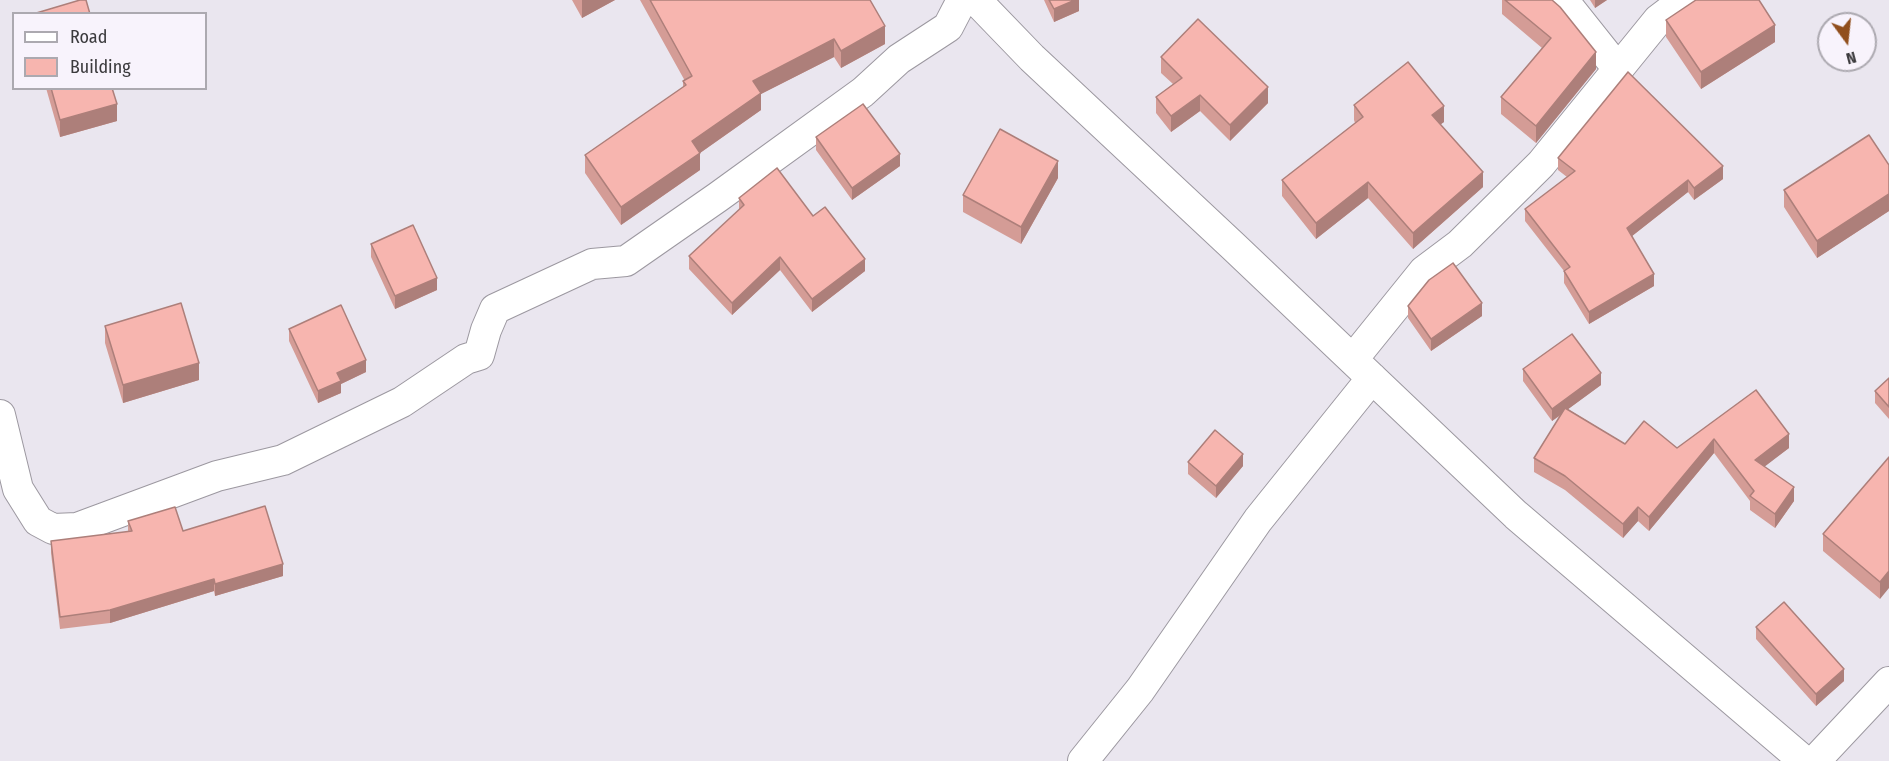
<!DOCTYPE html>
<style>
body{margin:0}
#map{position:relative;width:1889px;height:761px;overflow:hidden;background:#eae6ef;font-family:"Fira Sans Condensed",sans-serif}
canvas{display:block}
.legend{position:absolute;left:12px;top:12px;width:195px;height:78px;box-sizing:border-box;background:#f8f3fc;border:2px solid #aca9b0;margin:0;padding:8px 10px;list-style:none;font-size:18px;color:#3b3a3d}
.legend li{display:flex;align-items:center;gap:12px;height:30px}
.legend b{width:30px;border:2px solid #aca9b0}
.north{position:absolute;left:1817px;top:12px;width:60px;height:60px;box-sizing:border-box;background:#f8f3fc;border:2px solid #aca9b0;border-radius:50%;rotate:165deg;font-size:16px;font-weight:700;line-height:24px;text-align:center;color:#3b3a3d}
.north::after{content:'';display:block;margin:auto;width:21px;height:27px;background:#914f1d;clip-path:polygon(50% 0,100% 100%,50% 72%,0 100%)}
</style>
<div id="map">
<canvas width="1889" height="761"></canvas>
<ul class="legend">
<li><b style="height:8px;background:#fff"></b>Road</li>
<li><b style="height:16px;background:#f7b5af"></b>Building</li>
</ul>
<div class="north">N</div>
</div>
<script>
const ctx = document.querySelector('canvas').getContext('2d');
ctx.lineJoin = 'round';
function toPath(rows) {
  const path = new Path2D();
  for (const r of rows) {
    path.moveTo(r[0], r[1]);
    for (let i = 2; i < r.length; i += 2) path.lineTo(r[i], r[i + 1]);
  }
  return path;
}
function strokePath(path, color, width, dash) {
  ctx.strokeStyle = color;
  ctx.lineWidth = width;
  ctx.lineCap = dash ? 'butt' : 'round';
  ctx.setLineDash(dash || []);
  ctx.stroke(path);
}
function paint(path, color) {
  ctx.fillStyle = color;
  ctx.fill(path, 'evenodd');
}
const street = toPath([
 [976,0,1032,58,1233,246,1516,515,1804,761],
 [1559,0,1567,5,1618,69],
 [1353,359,1424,271,1460,244,1541,164,1658,20,1684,0],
 [0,415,18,489,38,521,53,529,77,528,217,476,283,460,402,402,466,359,479,355,486,330,495,309,592,264,626,261,718,197,863,92,899,59,948,27,962,0],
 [1083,761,1140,690,1258,520,1372,378],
 [1815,761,1889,682]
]);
strokePath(street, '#9c98a0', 32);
strokePath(street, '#fff', 30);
paint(toPath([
 [572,0,615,0,582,18],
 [640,0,870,0,885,44,841,68,834,57,761,94,761,110,700,153,700,170,621,225,585,173,585,155,683,87,683,81,685,81],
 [1044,0,1079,0,1079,11,1054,22],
 [1502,0,1552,0,1596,69,1536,143,1501,114,1501,97,1542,48,1502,14],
 [1590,0,1607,0,1595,8],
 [1666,20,1775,42,1701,89,1666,37],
 [1161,57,1268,103,1230,141,1200,111,1171,132,1156,113,1156,97,1173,84,1161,73],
 [46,88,112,88,117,121,60,137],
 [1354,105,1444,122,1440,124,1483,187,1413,249,1368,198,1316,239,1282,196,1282,180,1355,123,1354,120],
 [816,137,900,166,852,200,816,150],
 [1558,158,1723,179,1694,200,1688,192,1632,236,1654,286,1589,324,1564,283,1564,271,1525,221,1525,209,1567,177,1558,170],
 [1889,165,1889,211,1817,258,1784,207,1784,190],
 [1058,178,1021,244,963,212,963,195],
 [739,198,813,216,865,271,812,312,780,270,732,315,689,269,689,256,739,210],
 [371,244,437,290,395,309,371,257],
 [1408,306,1482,316,1431,351,1408,318],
 [105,326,199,380,123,403,105,343],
 [289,329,366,372,341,384,341,393,318,403,289,341],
 [1523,369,1601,385,1568,409,1625,444,1677,448,1756,390,1789,448,1764,466,1794,501,1775,528,1750,510,1750,501,1714,453,1649,531,1638,521,1623,538,1565,490,1534,472,1534,458,1561,415,1552,421,1523,381],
 [1889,378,1889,419,1875,403,1875,391],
 [1889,457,1880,599,1823,551,1823,534],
 [1188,462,1243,466,1216,498,1188,474],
 [128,521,183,531,283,576,215,596,214,591,110,623,60,629,51,553,51,541,128,532],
 [1756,627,1844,681,1816,706,1756,639]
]), '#d49c96');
paint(toPath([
 [582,0,615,0,582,18],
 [1075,0,1079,0,1079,11,1054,22,1054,9],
 [1595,0,1607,0,1595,8],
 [1775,25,1775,42,1701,89,1701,72],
 [885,26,885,44,841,68,841,51],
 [834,39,834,57,761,94,761,110,700,153,700,170,621,225,621,207,692,141,753,81],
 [1596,52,1596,69,1536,143,1536,126],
 [1268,87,1268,103,1230,141,1230,125],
 [1200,95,1200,111,1171,132,1171,116],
 [117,104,117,121,60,137,60,120],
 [1444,106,1444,122,1432,131,1432,115],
 [900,154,900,166,852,200,852,188],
 [1058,161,1058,178,1021,244,1021,227],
 [1723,166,1723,179,1694,200,1694,188],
 [1483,172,1483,187,1413,249,1413,233],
 [1688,180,1688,192,1627,240,1627,228],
 [1368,182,1368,198,1316,239,1316,223],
 [1889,194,1889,211,1817,258,1817,241],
 [780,257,780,270,732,315,732,303],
 [865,259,865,271,812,312,812,299],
 [1654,274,1654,286,1589,324,1589,312],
 [437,278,437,290,395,309,395,296],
 [1482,303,1482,316,1431,351,1431,339],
 [366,360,366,372,341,384,341,393,318,403,318,391,337,373],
 [199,363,199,380,123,403,123,385],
 [1601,373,1601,385,1552,421,1552,409],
 [1789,434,1789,448,1755,474,1755,460],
 [1714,439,1714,453,1649,531,1649,517],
 [1243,454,1243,466,1216,498,1216,486],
 [1794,487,1794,501,1775,528,1775,514],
 [1638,507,1638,521,1623,538,1623,524],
 [283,564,283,576,215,596,215,584],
 [1889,571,1889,588,1880,599,1880,582],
 [214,579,214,591,110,623,110,610],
 [1844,669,1844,681,1816,706,1816,694]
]), '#ad7f7a');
const building = toPath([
 [80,0,86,0,90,14,33,14,80,0],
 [650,0,870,0,885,26,841,51,834,39,753,81,761,93,692,141,700,153,621,207,585,155,686,85,683,81,692,76,650,0],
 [1049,0,1075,0,1054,9,1049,0],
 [1505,0,1552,0,1560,7,1596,52,1536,126,1501,97,1551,38,1505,0],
 [1696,0,1759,0,1775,25,1701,72,1666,20,1696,0],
 [1198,19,1268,87,1230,125,1200,95,1171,116,1156,97,1182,78,1161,57,1198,19],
 [1408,62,1444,106,1432,115,1483,172,1413,233,1368,182,1316,223,1282,180,1363,117,1354,105,1408,62],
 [1628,72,1723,166,1694,188,1688,180,1627,228,1654,274,1589,312,1564,271,1570,267,1525,209,1575,171,1558,158,1628,72],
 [51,88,112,88,117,104,60,120,51,88],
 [863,104,900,154,852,188,816,137,863,104],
 [1000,129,1058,161,1021,227,963,195,1000,129],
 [1869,135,1889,165,1889,194,1817,241,1784,190,1869,135],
 [777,168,813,216,825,207,865,259,812,299,780,257,732,303,689,256,744,205,739,198,777,168],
 [413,225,437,278,395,296,371,244,413,225],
 [1453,263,1482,303,1431,339,1408,306,1429,280,1453,263],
 [181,303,199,363,123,385,105,326,181,303],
 [341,305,366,360,337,373,341,381,318,391,289,329,341,305],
 [1572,334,1601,373,1552,409,1523,369,1572,334],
 [1889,378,1889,407,1875,391,1889,378],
 [1756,390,1789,434,1755,460,1794,487,1775,514,1750,496,1754,491,1714,439,1649,517,1638,507,1623,524,1565,476,1534,458,1565,408,1625,444,1644,421,1677,448,1756,390],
 [1215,430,1243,454,1216,486,1188,462,1215,430],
 [1889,457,1889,571,1880,582,1823,534,1889,457],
 [265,506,283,564,215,584,214,579,110,610,60,617,51,541,132,531,128,521,175,507,183,531,265,506],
 [1784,602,1844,669,1816,694,1756,627,1784,602]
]);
paint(building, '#f7b5af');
strokePath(building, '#ad7f7a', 1.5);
</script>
